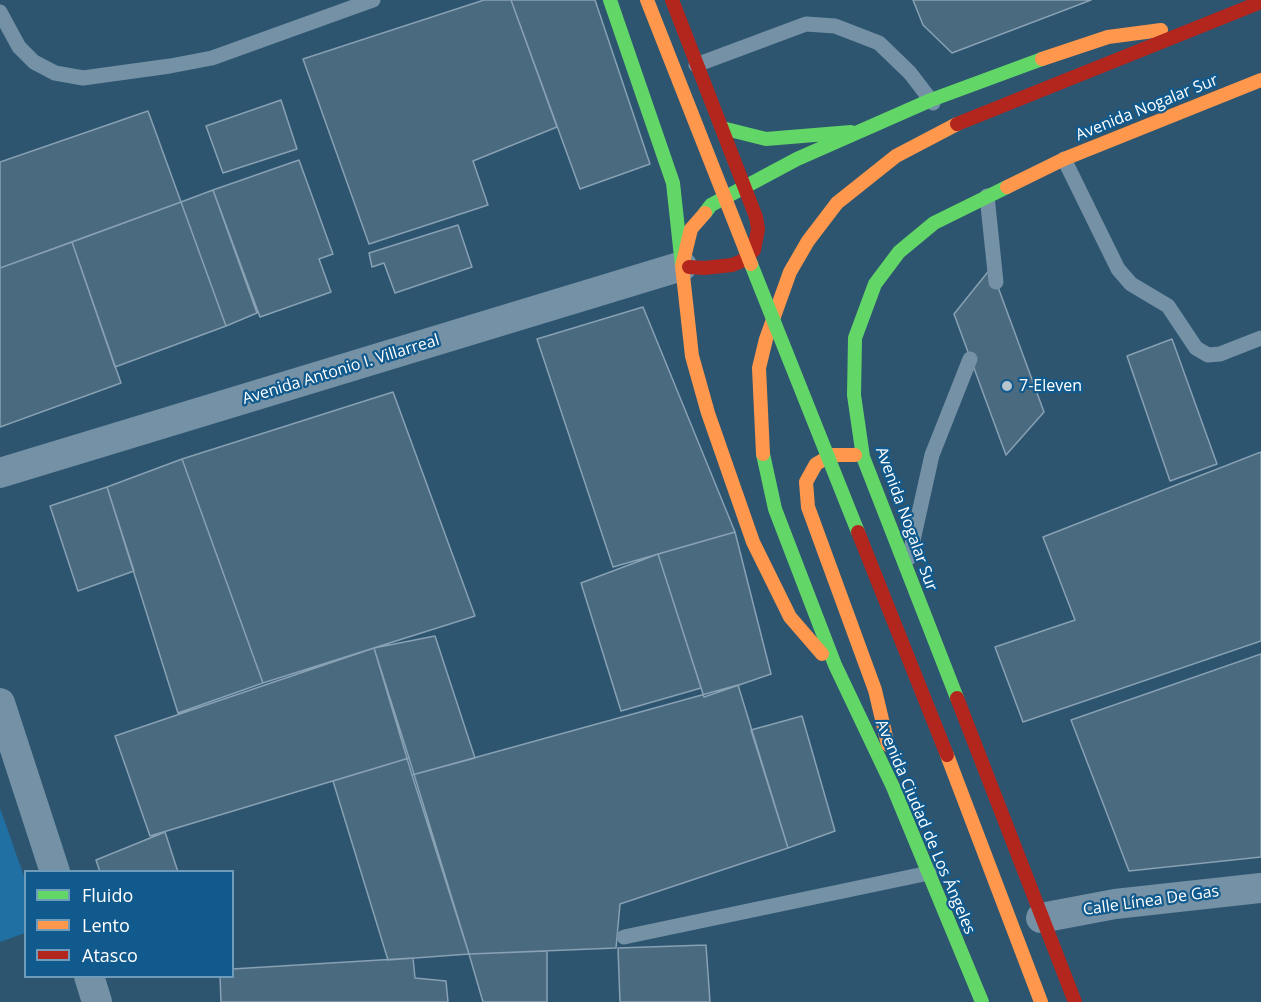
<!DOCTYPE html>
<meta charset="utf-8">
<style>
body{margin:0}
#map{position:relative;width:1261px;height:1002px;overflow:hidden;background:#2d5570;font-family:"Open Sans",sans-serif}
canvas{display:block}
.legend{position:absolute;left:24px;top:870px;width:210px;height:108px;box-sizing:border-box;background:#105a8d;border:2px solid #709cbb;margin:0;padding:8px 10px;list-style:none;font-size:18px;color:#fff}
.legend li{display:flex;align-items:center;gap:12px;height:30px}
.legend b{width:30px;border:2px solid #709cbb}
</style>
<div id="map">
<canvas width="1261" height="1002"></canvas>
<ul class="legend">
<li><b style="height:8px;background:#63d668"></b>Fluido</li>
<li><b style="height:8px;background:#ff974d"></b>Lento</li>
<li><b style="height:8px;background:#b3261e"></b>Atasco</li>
</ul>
</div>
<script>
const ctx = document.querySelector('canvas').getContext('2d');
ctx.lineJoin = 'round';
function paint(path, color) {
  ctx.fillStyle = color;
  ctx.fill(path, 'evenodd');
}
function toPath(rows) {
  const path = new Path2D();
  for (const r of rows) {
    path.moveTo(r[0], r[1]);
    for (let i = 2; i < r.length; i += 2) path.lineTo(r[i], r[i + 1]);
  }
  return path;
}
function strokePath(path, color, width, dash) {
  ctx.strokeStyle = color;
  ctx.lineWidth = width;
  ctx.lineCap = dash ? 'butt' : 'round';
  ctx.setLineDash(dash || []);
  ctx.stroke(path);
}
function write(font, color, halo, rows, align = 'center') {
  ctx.font = font + ' "Open Sans",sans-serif';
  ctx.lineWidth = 4.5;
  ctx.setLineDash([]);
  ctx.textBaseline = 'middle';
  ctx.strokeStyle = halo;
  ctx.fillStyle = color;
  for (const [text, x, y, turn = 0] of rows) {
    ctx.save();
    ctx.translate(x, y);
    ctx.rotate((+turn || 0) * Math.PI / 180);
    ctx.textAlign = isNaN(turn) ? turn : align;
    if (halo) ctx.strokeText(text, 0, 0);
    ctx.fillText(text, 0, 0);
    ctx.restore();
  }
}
paint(toPath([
 [0,808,26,882,25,933,0,942]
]), '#2070a3');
const building = toPath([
 [484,0,511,0,557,127,473,161,488,205,369,244,303,59,484,0],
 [511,0,595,0,650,164,580,189,511,0],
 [913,0,1091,0,952,53,923,25,913,0],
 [281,100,297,149,223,173,206,126,281,100],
 [148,111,181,202,0,268,0,162,148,111],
 [299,160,333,254,319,259,331,292,260,317,213,190,299,160],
 [213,190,257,313,226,326,181,202,213,190],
 [181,202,226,326,115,367,72,242,181,202],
 [458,225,472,267,395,293,384,263,372,267,369,253,458,225],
 [72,242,121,383,0,427,0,268,72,242],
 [991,268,1044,412,1006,455,954,314,991,268],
 [643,307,735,532,613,567,537,339,643,307],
 [1172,339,1217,464,1170,481,1127,356,1172,339],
 [393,392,475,616,263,683,182,459,393,392],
 [1261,452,1261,641,1023,722,995,647,1075,620,1043,537,1261,452],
 [182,459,263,683,178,713,107,487,182,459],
 [107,487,134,571,78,591,50,506,107,487],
 [735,532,771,674,704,697,658,554,735,532],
 [658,554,701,688,621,711,581,583,658,554],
 [435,636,475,758,412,775,374,648,435,636],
 [374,648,409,758,150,836,115,736,374,648],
 [1261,654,1261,857,1129,871,1071,720,1261,654],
 [738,685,788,848,620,904,616,948,469,954,412,775,738,685],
 [802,716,835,831,788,848,751,730,802,716],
 [409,758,469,954,388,960,333,781,409,758],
 [165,832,178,872,100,872,96,860,165,832],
 [706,945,710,1002,620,1002,618,948,706,945],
 [547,951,547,1002,483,1002,469,954,547,951],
 [413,958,415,978,446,981,448,1002,221,1002,220,976,232,976,232,969,413,958]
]);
paint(building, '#4a6a80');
strokePath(building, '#88a1b3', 1.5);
strokePath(toPath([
 [0,12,19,47,34,62,55,73,83,78,170,66,212,58,373,0],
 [696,65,806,24,835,26,879,43,910,73,933,103],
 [1064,159,1118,269,1131,284,1168,306,1196,348,1208,355,1220,354,1261,338],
 [987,196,996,282],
 [909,558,932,455,970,359],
 [624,937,929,873]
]), '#7491a5', 15);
strokePath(toPath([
 [0,473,682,266],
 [0,703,55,872],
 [1041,918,1115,904,1261,888],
 [89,976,97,1002]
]), '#7491a5', 30);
strokePath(toPath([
 [610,0,673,183,682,266,689,267],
 [722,128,766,139,851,132],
 [705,213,711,205,797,159,931,100,1042,59],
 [763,454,775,509,835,665,893,787,982,1002],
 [957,698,863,457,854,395,855,338,875,284,899,252,934,223,1007,187]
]), '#63d668', 14);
strokePath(toPath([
 [1042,59,1108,37,1161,30],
 [1007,187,1064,159,1261,80],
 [705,213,691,229,682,266,692,356,708,413,753,542,790,617,822,654],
 [763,454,759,368,766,339,790,272,808,241,837,203,896,156,957,124],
 [855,455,832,455,816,464,806,482,808,507,875,690,888,745]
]), '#ff974d', 14);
strokePath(toPath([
 [672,0,756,217,758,229,754,250,742,261,732,265,704,268,689,267],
 [957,124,1261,2],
 [957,698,1075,1002]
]), '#b3261e', 14);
strokePath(toPath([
 [751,264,858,532]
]), '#63d668', 14);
strokePath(toPath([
 [647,0,751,264],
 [947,755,1041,1002]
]), '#ff974d', 14);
strokePath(toPath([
 [858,532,947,755]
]), '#b3261e', 14);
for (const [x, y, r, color] of [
 [1007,386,6,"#b6c4cd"]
]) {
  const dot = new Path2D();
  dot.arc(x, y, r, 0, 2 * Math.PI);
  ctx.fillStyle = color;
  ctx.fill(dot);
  strokePath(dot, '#105a8d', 2);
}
write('16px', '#fff', '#105a8d', [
 ["Avenida Nogalar Sur",1147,108,-22],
 ["Avenida Antonio I. Villarreal",341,370,-17],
 ["Avenida Nogalar Sur",906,519,70],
 ["Avenida Ciudad de Los Ángeles",925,827,67],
 ["Calle Línea De Gas",1151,901,-8]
]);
write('16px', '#fff', '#105a8d', [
 ["7-Eleven",1019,386]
], 'left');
</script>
